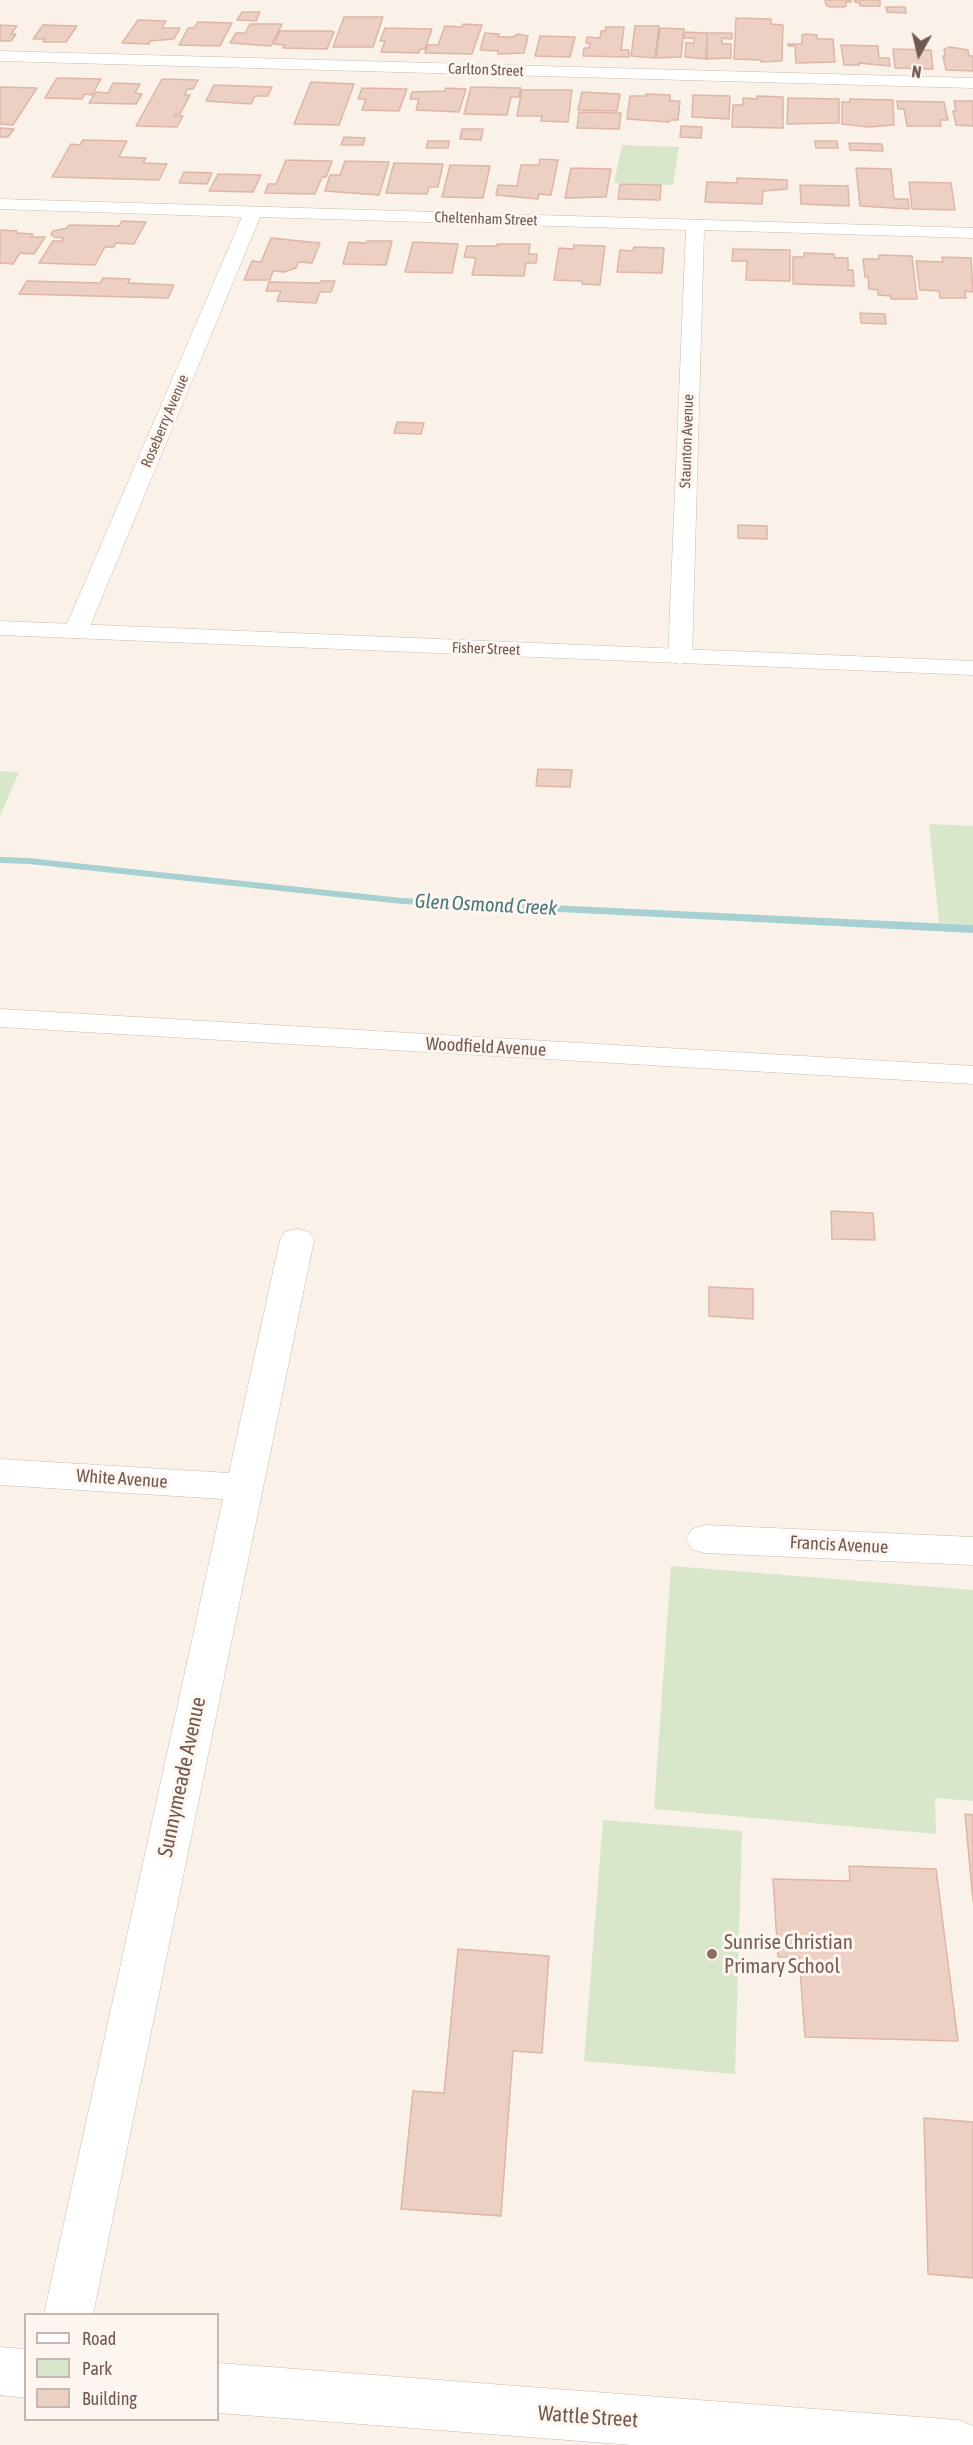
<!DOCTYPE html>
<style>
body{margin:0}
#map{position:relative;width:973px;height:2445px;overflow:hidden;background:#faf2e9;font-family:"Asap Condensed",sans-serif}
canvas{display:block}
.legend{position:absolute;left:24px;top:2313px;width:195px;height:108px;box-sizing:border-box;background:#fdf6f0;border:2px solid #c5b7b0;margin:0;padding:8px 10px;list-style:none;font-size:18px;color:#725950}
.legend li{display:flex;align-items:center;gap:12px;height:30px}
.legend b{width:30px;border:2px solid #c5b7b0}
.north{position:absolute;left:889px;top:24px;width:60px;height:60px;-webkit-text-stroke:4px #fdf6f0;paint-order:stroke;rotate:188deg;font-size:16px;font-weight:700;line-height:24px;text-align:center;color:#725950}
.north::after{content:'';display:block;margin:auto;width:21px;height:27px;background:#725950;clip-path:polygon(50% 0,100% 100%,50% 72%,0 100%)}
</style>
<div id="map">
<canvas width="973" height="2445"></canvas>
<ul class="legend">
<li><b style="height:8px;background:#fff"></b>Road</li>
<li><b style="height:16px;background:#d8e6c9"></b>Park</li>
<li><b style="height:16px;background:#ecd0c4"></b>Building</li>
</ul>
<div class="north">N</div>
</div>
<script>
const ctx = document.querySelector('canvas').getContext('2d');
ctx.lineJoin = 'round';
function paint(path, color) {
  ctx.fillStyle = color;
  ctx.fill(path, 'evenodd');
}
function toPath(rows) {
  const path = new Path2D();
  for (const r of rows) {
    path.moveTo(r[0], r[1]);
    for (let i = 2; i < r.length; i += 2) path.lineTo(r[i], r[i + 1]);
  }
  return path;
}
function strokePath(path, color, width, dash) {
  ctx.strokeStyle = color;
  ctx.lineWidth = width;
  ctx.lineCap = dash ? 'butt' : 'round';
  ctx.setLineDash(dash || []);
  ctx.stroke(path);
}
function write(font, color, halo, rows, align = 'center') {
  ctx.font = font + ' "Asap Condensed",sans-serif';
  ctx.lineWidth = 6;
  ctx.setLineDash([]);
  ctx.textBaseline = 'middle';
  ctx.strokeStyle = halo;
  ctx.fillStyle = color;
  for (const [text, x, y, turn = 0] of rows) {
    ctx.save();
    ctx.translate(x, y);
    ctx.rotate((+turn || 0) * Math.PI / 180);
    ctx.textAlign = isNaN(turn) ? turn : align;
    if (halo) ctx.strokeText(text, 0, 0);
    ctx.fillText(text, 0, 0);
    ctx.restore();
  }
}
paint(toPath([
 [622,145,679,147,673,185,614,183],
 [0,771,19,772,0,816],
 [929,824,973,826,973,925,939,923],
 [671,1566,973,1590,973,1801,935,1798,936,1834,654,1809],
 [603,1820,742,1831,735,2074,584,2061]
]), '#d8e6c9');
paint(toPath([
 [0,857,29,858,402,898,973,925,973,933,402,904,29,864,0,863,0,857]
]), '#a7d0d2');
const building = toPath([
 [825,0,851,0,851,2,846,2,846,6,843,7,830,7,826,5,825,0],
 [854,0,880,0,880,6,860,6,860,3,855,2,854,0],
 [886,7,905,7,906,13,887,12,886,7],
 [242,12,260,12,256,21,237,20,242,12],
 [344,17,383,17,373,47,333,47,344,17],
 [736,18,771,19,771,24,783,25,782,61,761,62,761,60,734,59,736,18],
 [138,20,166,21,162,28,180,28,174,39,150,41,149,44,122,43,138,20],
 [198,22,232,23,220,46,179,45,188,28,194,28,198,22],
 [250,24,282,24,271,46,230,43,236,33,245,33,250,24],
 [463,24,482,25,472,54,425,53,428,45,438,45,445,26,462,27,463,24],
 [0,25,17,26,11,34,16,34,11,41,0,41,0,25],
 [43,25,77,26,66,42,43,42,45,39,33,39,43,25],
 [635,26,659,26,655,58,631,56,635,26],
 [606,27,624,27,621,50,629,50,629,57,583,56,584,48,589,48,590,43,586,43,587,37,600,38,601,31,605,31,606,27],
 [385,28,432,29,425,49,420,49,419,53,381,52,385,41,380,41,385,28],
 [660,28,684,29,681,57,656,58,660,28],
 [280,31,330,31,334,32,327,49,283,48,285,45,274,44,280,31],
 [684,32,707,33,706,59,685,57,686,43,694,43,694,38,684,38,684,32],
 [485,33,499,34,498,37,513,37,518,34,528,36,524,53,498,54,498,51,480,50,485,33],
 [707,33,732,33,732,39,722,38,722,44,731,44,731,58,707,59,707,33],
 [806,34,817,35,817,39,833,39,835,62,796,63,795,46,788,46,788,44,802,44,802,35,806,34],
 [540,36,575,37,570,57,535,56,540,36],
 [841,45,878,46,879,58,889,58,890,66,859,63,859,65,844,65,841,45],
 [950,47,968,50,969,56,973,56,973,71,946,70,943,56,945,56,944,49,950,47],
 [893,49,931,50,933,69,895,68,893,49],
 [57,78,101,79,92,95,85,94,82,99,45,98,57,78],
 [162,79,198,80,193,89,187,89,185,95,190,95,180,114,175,114,174,116,183,116,177,127,136,126,162,79],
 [311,82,354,84,339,125,294,124,311,82],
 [113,83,140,84,135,93,142,94,136,104,89,103,96,92,108,93,113,83],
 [214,85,272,87,268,96,255,96,251,104,206,101,214,85],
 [0,87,37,88,13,125,0,124,0,87],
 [471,87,521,88,519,97,511,97,507,115,464,114,471,87],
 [362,88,407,89,399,111,362,110,366,99,358,99,362,88],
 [446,88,466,89,459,112,416,110,419,99,410,99,412,92,445,91,446,88],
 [522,90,572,90,568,122,541,121,542,116,517,116,522,90],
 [582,92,620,94,617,111,578,110,582,92],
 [646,94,670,95,670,101,680,101,678,120,670,120,669,122,627,119,630,96,646,96,646,94],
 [693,95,730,96,729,119,692,117,693,95],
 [757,96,783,97,783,128,732,127,733,105,743,105,743,98,757,99,757,96],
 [788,98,839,99,839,123,787,124,788,98],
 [850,99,893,100,894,125,869,127,842,124,842,102,850,102,850,99],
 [897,101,944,102,948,120,940,120,941,126,907,126,904,109,898,109,897,101],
 [954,101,973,101,973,126,956,125,953,111,956,111,954,101],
 [579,112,621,113,619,129,577,128,579,112],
 [681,126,702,127,701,138,680,137,681,126],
 [0,128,14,129,8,137,0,137,0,128],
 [462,129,483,129,481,140,460,139,462,129],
 [344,137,365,138,363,145,341,145,344,137],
 [83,140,127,141,119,157,146,158,143,163,167,164,159,180,52,177,71,144,80,145,83,140],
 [428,141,449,141,448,148,426,148,428,141],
 [815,141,837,141,838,148,816,148,815,141],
 [849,143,882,144,883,151,850,150,849,143],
 [540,159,558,160,551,195,539,194,538,199,496,195,498,185,517,186,521,165,539,165,540,159],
 [286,160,332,161,326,177,322,177,315,194,265,193,268,184,276,184,286,160],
 [345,161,389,162,379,195,325,191,330,175,340,175,345,161],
 [394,163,443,164,438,187,429,187,427,194,386,193,394,163],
 [450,165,490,166,483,198,442,197,450,165],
 [571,168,611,169,606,197,565,198,571,168],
 [856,168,891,169,894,199,908,199,909,209,860,206,856,168],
 [184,172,212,173,207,184,179,183,184,172],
 [218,174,261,175,253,192,209,191,218,174],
 [737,178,787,180,787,189,763,191,762,204,705,202,707,182,737,183,737,178],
 [909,182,951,183,955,210,912,209,909,182],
 [620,184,661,185,660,200,618,199,620,184],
 [800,185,848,186,849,206,801,204,800,185],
 [122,221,146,222,134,244,116,243,114,247,105,247,95,265,39,263,53,241,62,241,64,238,54,237,51,234,53,231,67,228,69,225,119,226,122,221],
 [0,230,17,231,16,233,33,234,31,237,45,237,34,254,20,253,13,264,0,263,0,230],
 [271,238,320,243,312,263,299,262,296,268,284,272,273,271,270,280,244,280,252,261,261,262,271,238],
 [367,241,392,241,386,265,343,264,349,242,366,243,367,241],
 [413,242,458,244,452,273,405,272,413,242],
 [497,244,530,244,529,254,537,254,536,263,526,263,524,276,472,275,476,258,464,257,467,246,497,246,497,244],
 [574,245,605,246,600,285,582,284,582,281,554,280,559,248,573,249,574,245],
 [634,247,664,248,662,273,617,272,620,250,633,251,634,247],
 [733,249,790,250,790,281,746,280,747,261,732,261,733,249],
 [804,253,834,254,835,258,848,258,848,270,853,270,854,286,793,284,793,257,804,257,804,253],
 [879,255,912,256,917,299,891,299,891,296,878,295,878,290,869,289,868,277,865,277,863,259,879,259,879,255],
 [942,257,971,258,973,292,965,291,966,298,940,298,939,291,920,290,916,261,943,262,942,257],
 [103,278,130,279,128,283,174,285,168,298,19,294,27,281,100,283,103,278],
 [321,281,335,281,331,292,320,292,316,303,277,301,281,291,266,291,269,282,320,283,321,281],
 [860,313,885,314,886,324,861,323,860,313],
 [397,422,424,423,421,434,394,433,397,422],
 [738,525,767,526,767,539,738,538,738,525],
 [538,769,572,770,570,787,536,786,538,769],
 [831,1211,873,1213,875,1240,832,1239,831,1211],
 [709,1287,753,1289,753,1319,709,1316,709,1287],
 [965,1814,973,1815,973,1901,965,1814],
 [849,1866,936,1869,958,2041,805,2037,799,1957,778,1957,773,1879,850,1881,849,1866],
 [458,1949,549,1956,542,2053,513,2051,501,2216,401,2209,413,2091,444,2093,458,1949],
 [924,2118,973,2122,973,2278,928,2274,924,2118]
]);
paint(building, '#ecd0c4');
strokePath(building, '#ddb6a6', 1.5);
const minor = toPath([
 [0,51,973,78,973,88,0,61,0,51],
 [0,199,973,228,973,238,704,230,692,657,689,662,680,664,671,662,668,657,686,230,260,217,88,631,85,636,76,638,67,636,64,631,242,217,0,209,0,199],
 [0,1009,973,1066,973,1084,0,1027,0,1009],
 [297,1229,309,1232,314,1240,93,2314,44,2314,223,1499,0,1485,0,1459,229,1473,280,1240,285,1232,297,1229],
 [705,1525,973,1537,973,1565,705,1553,692,1549,686,1539,692,1529,705,1525]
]);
const tertiary = toPath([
 [0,621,973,661,973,675,0,635,0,621],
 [0,2347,26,2349,26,2398,0,2395,0,2347],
 [218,2363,958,2420,973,2426,973,2445,632,2445,218,2413,218,2363]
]);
strokePath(minor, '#cbbab0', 1);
strokePath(tertiary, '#cbbab0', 1);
paint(minor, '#fff');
paint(tertiary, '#fff');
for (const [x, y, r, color] of [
 [712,1954,6,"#8d6e63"]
]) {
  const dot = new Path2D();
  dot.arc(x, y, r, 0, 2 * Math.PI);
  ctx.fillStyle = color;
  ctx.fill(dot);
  strokePath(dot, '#fdf6f0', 2);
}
write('15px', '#725950', '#fdf6f0', [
 ["Carlton Street",486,70,2],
 ["Cheltenham Street",486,219,2],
 ["Roseberry Avenue",165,421,-67],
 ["Staunton Avenue",687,441,-88],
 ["Fisher Street",486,649,2]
]);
write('18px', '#725950', '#fdf6f0', [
 ["Woodfield Avenue",486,1047,3],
 ["White Avenue",122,1479,4],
 ["Francis Avenue",839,1545,3]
]);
write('italic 20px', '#48787b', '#fdf6f0', [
 ["Glen Osmond Creek",486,905,3]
]);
write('21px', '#725950', '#fdf6f0', [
 ["Sunnymeade Avenue",182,1777,-78],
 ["Wattle Street",588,2417,4]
]);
write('21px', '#785e54', '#fdf6f0', [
 ["Sunrise Christian",724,1942],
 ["Primary School",724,1966]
], 'left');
</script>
